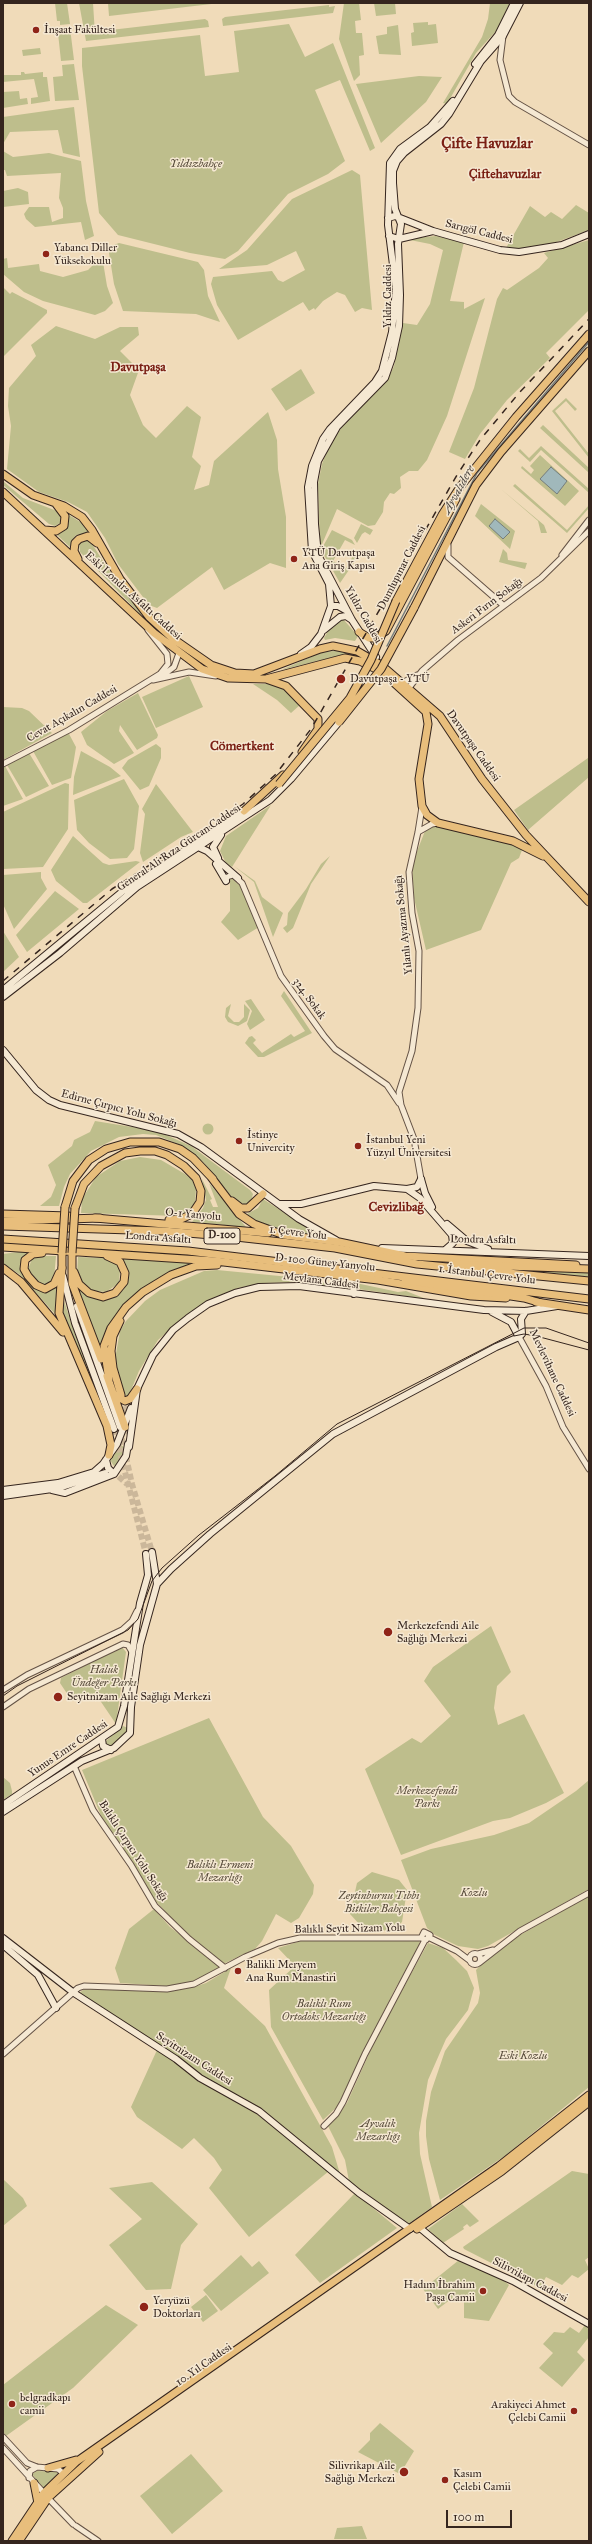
<!DOCTYPE html>
<meta charset="utf-8">
<style>
body{margin:0}
#map{position:relative;width:592px;height:2544px;overflow:hidden;background:#f0dbb9;font-family:"IM FELL Great Primer",serif}
canvas{display:block}
.frame{position:absolute;inset:0;border:4px solid #35251e;pointer-events:none}
.scale{position:absolute;left:446px;top:2510px;width:66px;height:18px;box-sizing:border-box;border:2px solid #35251e;border-top:0;padding-left:5px;font-size:12px;line-height:14px;white-space:nowrap;color:#35251e;-webkit-text-stroke:3px #f5e8d2;paint-order:stroke}
</style>
<div id="map">
<canvas width="592" height="2544"></canvas>
<div class="frame"></div>
<div class="scale">100 m</div>
</div>
<script>
const ctx = document.querySelector('canvas').getContext('2d');
ctx.lineJoin = 'round';
function paint(path, color) {
  ctx.fillStyle = color;
  ctx.fill(path, 'evenodd');
}
function toPath(rows) {
  const path = new Path2D();
  for (const r of rows) {
    if (r.length === 3) {
      path.moveTo(r[0] + r[2], r[1]);
      path.arc(r[0], r[1], r[2], 0, 2 * Math.PI);
      continue;
    }
    path.moveTo(r[0], r[1]);
    for (let i = 2; i < r.length; i += 2) path.lineTo(r[i], r[i + 1]);
  }
  return path;
}
function strokePath(path, color, width, dash) {
  ctx.strokeStyle = color;
  ctx.lineWidth = width;
  ctx.lineCap = dash ? 'butt' : 'round';
  ctx.setLineDash(dash || []);
  ctx.stroke(path);
}
function write(font, color, halo, rows, align = 'center') {
  ctx.font = font + ' "IM FELL Great Primer",serif';
  ctx.lineWidth = 3;
  ctx.setLineDash([]);
  ctx.textBaseline = 'middle';
  ctx.strokeStyle = halo;
  ctx.fillStyle = color;
  for (const [text, x, y, turn = 0] of rows) {
    ctx.save();
    ctx.translate(x, y);
    ctx.rotate((+turn || 0) * Math.PI / 180);
    ctx.textAlign = isNaN(turn) ? turn : align;
    if (halo) ctx.strokeText(text, 0, 0);
    ctx.fillText(text, 0, 0);
    ctx.restore();
  }
}
paint(toPath([
 [55,3,67,3,70,24,60,25,60,21,57,21],
 [79,3,93,3,95,34,102,33,102,31,205,19,208,21,209,27,86,41],
 [108,3,220,3,109,16],
 [344,3,359,3,361,20,355,21,356,33,362,33,364,55,359,56,360,75,354,81,339,39],
 [374,3,395,3,396,14,376,16],
 [490,3,510,3,497,30,476,53,447,104,443,103,482,37,488,19],
 [329,5,329,7,335,6,333,13,223,26,222,19,225,17],
 [428,22,428,25,436,24,438,43,412,46,411,33,414,32,413,23],
 [289,24,305,57,333,43,375,148,370,151,340,80,315,90,345,161,328,174,288,194,238,251,225,259,190,253,118,235,99,213,82,66,82,48,200,35,205,76,239,72,234,31],
 [398,25,401,55,379,54,376,36,387,34,387,27],
 [70,28,74,60,61,61,58,33,61,33,61,29],
 [40,48,41,54,23,56,22,50],
 [74,64,79,100,55,101,53,77,63,76,62,65],
 [21,72,24,72,25,74,43,72,43,77,47,77,50,101,31,104,31,98,38,97,34,79,3,82,3,75,21,75],
 [419,76,442,77,426,102,381,143,356,84],
 [19,91,20,99,27,98,28,104,3,108,3,92],
 [74,107,80,157,63,153,58,130,10,132,3,144,3,117],
 [3,151,13,157,49,153,81,161,86,201,94,236,85,240,81,222,35,227,26,219,24,214,29,207,49,207,52,222,63,218,63,208,59,198,61,173,7,176,5,170,3,170],
 [352,170,360,175,372,310,362,308,355,312,345,295,337,292,323,301,315,310,314,308,309,311,303,302,238,340,217,305,211,284,213,277,272,271,278,280,283,282,305,270,296,251,267,265,219,269,247,250,292,199],
 [18,188,28,192,29,204,3,207,3,191],
 [576,205,589,213,589,230,554,243,520,249,506,248,530,206,545,217,551,212,562,219],
 [436,236,464,242,450,301,464,302,464,309,485,298,447,416,427,460,418,471,409,471,400,477,401,488,394,494,390,493,384,502,383,512,375,525,368,526,337,509,320,549,318,484,322,464,329,445,342,427,388,379,394,366,403,323,417,325,430,304,443,250,430,244,405,239],
 [589,240,589,310,546,353,550,358,507,400,480,434,465,459,449,452,474,388,497,299,503,288,507,290,539,268,548,258,544,253],
 [119,243,198,262,204,270,208,296,220,322,196,314,123,311,114,284,109,253,111,246],
 [102,256,107,286,113,303,105,311,95,315,43,301,24,292,3,274,3,259,7,258,8,268,39,264,40,271,63,277,88,270],
 [3,287,10,294,12,292,47,310,47,313,3,357],
 [56,326,95,339,120,327,138,327,139,335,120,351,139,370,130,395,143,425,156,438,187,406,201,417,192,457,201,466,194,490,209,485,214,461,268,412,277,440,278,469,286,517,286,568,270,563,224,590,212,567,157,608,149,605,118,564,105,538,87,512,68,502,39,492,7,469,11,426,8,406,9,388,36,356,31,345],
 [301,369,315,393,286,411,271,389],
 [566,398,577,409,575,411,566,401,555,411,589,454,589,458,552,411],
 [543,425,589,468,589,473,540,428],
 [541,446,589,489,589,493,541,450,530,462,518,451,520,449,529,458],
 [540,455,579,491,565,506,521,468,522,466,531,474,534,470,530,466],
 [3,481,23,498,57,511,61,517,60,523,55,526,49,524,3,485],
 [515,484,567,530,589,505,589,508,567,533,513,486],
 [501,489,544,525,547,533,541,533,538,521],
 [481,504,515,531,510,549,475,516],
 [69,515,82,523,90,533,76,535,72,540,70,547,56,534,66,529],
 [361,524,373,530,370,535,365,532,362,534,357,543,354,538],
 [332,530,352,540,355,545,345,540,333,561,346,568,356,551,360,554,340,583,321,550],
 [89,539,108,569,143,613,141,615,80,552,79,543],
 [503,549,507,553,508,560,527,563,525,569,499,562],
 [343,619,358,636,355,641,335,638,325,640,324,638,331,626],
 [339,650,347,652,346,654,281,670,320,653],
 [189,676,203,707,156,728,142,697],
 [253,684,270,684,285,689,300,705,291,713,277,700],
 [138,693,158,735,157,738,137,750,120,725,119,731,134,753,114,764,87,745,81,732,107,711],
 [3,707,22,708,29,711,52,733,3,760],
 [68,732,76,747,71,778,52,785,33,751],
 [156,744,161,748,161,758,149,786,140,790,122,768,128,760],
 [81,751,110,767,121,776,73,795,74,777],
 [29,753,49,786,26,797,7,765],
 [588,758,589,777,528,830,514,810],
 [5,766,23,799,3,806,3,768],
 [124,779,139,806,134,849,127,858,110,859,89,843,77,830,74,800],
 [65,783,69,784,68,829,43,867,3,869,3,812],
 [156,784,193,832,181,837,143,862,140,853,145,814,142,809],
 [271,805,232,867,226,863,220,851,226,836],
 [435,824,519,845,522,850,519,858,511,863,481,930,426,950,414,898,412,864,425,831],
 [73,836,103,863,109,865,136,861,140,862,87,903,83,903,56,881,51,870],
 [330,856,311,884,293,928,287,933,283,928,287,925,288,913,306,889,321,864],
 [234,866,255,881,262,897,283,913,273,937,254,882],
 [41,872,41,878,47,889,14,929,3,904,3,875],
 [230,877,243,887,259,927,238,940,221,922,230,911],
 [55,891,79,909,27,952,16,935],
 [3,931,19,957,3,972],
 [284,991,312,1033,264,1057,258,1057,245,1043,249,1037,252,1036,256,1040,253,1043,262,1053,291,1034,294,1037,305,1031,281,996],
 [251,999,265,1020,250,1030,247,1024,252,1011,245,1001],
 [231,1004,228,1016,234,1022,239,1022,244,1017,244,1004,250,1010,247,1021,238,1026,228,1022,225,1017,226,1008],
 [95,1121,157,1131,191,1146,250,1190,253,1194,251,1201,246,1205,234,1200,204,1163,183,1146,156,1135,143,1134,119,1137,91,1151,70,1174,64,1187,59,1206,40,1206,51,1197,56,1185,48,1165,72,1146,74,1140,90,1132],
 [208,1129,5.5],
 [140,1157,161,1160,185,1174,193,1181,196,1190,195,1202,192,1208,179,1216,81,1213,82,1199,96,1177,120,1161],
 [202,1179,212,1199,210,1200,213,1207,218,1207,209,1183,246,1227,192,1222,203,1208,206,1200],
 [263,1199,317,1234,317,1235,279,1230,255,1221,247,1214,258,1208],
 [18,1252,28,1252,22,1263,45,1291,58,1286,55,1314,19,1274,3,1264,3,1254],
 [39,1256,56,1256,54,1279,45,1286,40,1284,28,1269,32,1259],
 [78,1257,105,1258,115,1262,120,1270,119,1283,106,1292,92,1291,82,1284,77,1274],
 [121,1258,194,1263,170,1272,146,1287,107,1329,101,1349,79,1290,102,1299,110,1299,119,1294,124,1289,129,1275],
 [503,1268,589,1272,589,1277],
 [217,1270,290,1277,349,1286,349,1288,297,1282,263,1283,238,1288,205,1303,186,1315,158,1340,139,1371,129,1395,124,1398,115,1359,120,1331,126,1321,145,1301,160,1290,204,1271],
 [356,1283,398,1292,406,1291,426,1299,358,1289],
 [62,1295,75,1334,100,1399,61,1314],
 [121,1445,125,1448,124,1453,118,1464,114,1466,110,1460],
 [491,1626,511,1672,497,1686,494,1708,498,1725,524,1714,564,1793,546,1803,510,1818,493,1821,401,1855,365,1769,412,1738,421,1743,451,1716,424,1681,433,1667],
 [122,1647,126,1652,116,1724,95,1693,72,1701,60,1683,61,1678],
 [209,1718,263,1817,291,1846,314,1885,313,1894,299,1918,291,1923,276,1914,262,1941,255,1949,223,1964,188,1937,155,1900,132,1861,102,1818,82,1770],
 [123,1726,128,1728,126,1734,111,1746,106,1745,106,1741],
 [3,1777,10,1783,12,1791,12,1794,3,1800],
 [589,1780,589,1889,488,1946,478,1949,458,1946,435,1935,427,1928,401,1860,431,1849,494,1835,529,1823,576,1791],
 [372,1872,399,1880,407,1890,402,1922,391,1932,360,1925,350,1914,357,1883],
 [589,1896,589,2087,506,2155,440,2200,429,2159,426,2136,426,2121,431,2092,445,2051,478,2003,480,1993,476,1970,497,1948],
 [154,1909,170,1927,221,1966,193,1983,167,1986,120,1983,115,1968,129,1929],
 [318,1940,420,1941,417,1952,395,1989,337,2107,323,2120,271,2027,269,1990,295,1966,278,1948,301,1941],
 [428,1943,443,1948,456,1960,467,1971,474,1988,468,2010,446,2039,428,2080,419,2133,420,2154,432,2207,408,2224,349,2181,345,2160,328,2126,347,2103,377,2036],
 [231,1968,224,1988,265,2026,332,2147,340,2174,244,2098,219,2086,79,1993,86,1988,169,1991,194,1987,206,1983],
 [157,2050,207,2085,244,2104,329,2171,249,2237,209,2188,222,2170,214,2158,194,2138,182,2149,137,2117,131,2107],
 [572,2171,589,2174,589,2257,585,2260,589,2269,578,2278,572,2275,562,2285,546,2277,540,2288,464,2249,463,2247],
 [3,2179,23,2198,27,2206,3,2226],
 [152,2182,198,2224,181,2245,171,2289,146,2290,109,2245,142,2219,109,2188],
 [355,2193,397,2228,320,2283,295,2255],
 [462,2204,479,2221,470,2227,467,2224,463,2227,464,2229,443,2243,428,2229],
 [241,2255,252,2267,259,2261,269,2273,221,2311,203,2290],
 [459,2260,502,2279,509,2285,489,2321,464,2318,464,2298,451,2299,438,2309,423,2289],
 [206,2295,218,2311,203,2322,191,2307],
 [106,2305,138,2325,73,2388,6,2436,3,2431,3,2385],
 [585,2325,589,2327,589,2337,577,2352,585,2360,562,2387,539,2368,553,2353,543,2344,554,2332,564,2333,570,2327,579,2333],
 [380,2423,414,2451,400,2474,358,2452,370,2440,370,2433],
 [191,2454,223,2491,172,2534,140,2496],
 [37,2471,59,2472,44,2489,32,2474],
 [362,2526,367,2539,334,2539,337,2528]
]), '#bebe8c');
const water = toPath([
 [551,467,567,481,557,494,540,479,551,467],
 [495,519,510,532,503,539,489,526,495,519]
]);
paint(water, '#a0b8bb');
strokePath(water, '#757d7c', 1);
strokePath(toPath([
 [387,646,477,473,589,342]
]), '#757d7c', 1.5);
strokePath(toPath([
 [114,1429,146,1554],
 [120,1430,132,1484,152,1552],
 [111,1472,116,1474,127,1484]
]), '#cbb79a', 6, [6, 3]);
strokePath(toPath([
 [122,1396,130,1439]
]), '#cbb79a', 7, [7, 3.5]);
const tertiary = toPath([
 [503,36,500,60,509,96,515,102,589,145],
 [448,545,448,557,503,605],
 [562,555,589,520],
 [162,676,174,667,179,653],
 [153,680,189,672,216,676],
 [402,683,417,675],
 [408,689,422,671,458,640,541,578,589,531],
 [3,764,69,730,160,674,168,664,167,654,148,630],
 [418,832,432,824,438,823],
 [226,881,227,877,233,875,242,883,281,976,324,1036,335,1049,387,1085,399,1103],
 [421,1179,414,1139,401,1105,399,1092,412,1051,418,1008,419,951,412,913,409,872,418,832,422,807],
 [519,1337,546,1386,563,1427,589,1469],
 [3,1690,27,1675,122,1630,132,1621,137,1611],
 [3,1707,29,1689,123,1644,128,1645,132,1652],
 [74,1766,93,1810,131,1865,155,1906,189,1939,225,1968],
 [430,1938,457,1951,469,1960],
 [475,1959,5.5],
 [478,1954,493,1950],
 [479,1963,520,1931,589,1893],
 [3,2054,78,1988,84,1986,167,1989,194,1984,245,1957,278,1943,300,1938,421,1938,426,1940,430,1935,424,1932,421,1938],
 [324,2126,336,2114,343,2102,365,2054,425,1940],
 [3,2437,27,2463,37,2467,58,2469,63,2473],
 [3,2448,44,2493],
 [29,2478,30,2471,37,2467],
 [48,2498,73,2524],
 [76,2526,98,2541]
]);
const secondary = toPath([
 [475,64,498,35,514,3],
 [388,218,395,216,433,231,399,239,389,236],
 [433,231,500,250,519,252,562,245,589,234],
 [331,606,338,606,347,611],
 [324,630,340,617,346,616,352,620],
 [301,654,311,647,321,634,331,606,329,584,312,551,308,487,312,466,323,439,330,429,375,382,382,371,392,332,396,289,388,225,390,163,400,149,430,127,453,101],
 [376,657,352,620,318,555,315,524,314,482,318,461,337,427,385,378,392,358,399,326,400,295,398,244,401,224,395,209,393,183,393,171,397,161,404,153,441,124,449,114,481,61,503,36,520,3],
 [196,846,207,851,238,878],
 [218,858,213,847,221,835],
 [216,864,226,881],
 [3,990,123,891,244,811],
 [3,997,60,953,137,887,270,800,291,779,339,722],
 [3,1050,36,1090,49,1100,60,1105,178,1134,201,1147,299,1219,336,1240],
 [421,1179,425,1193,432,1207],
 [407,1189,417,1187,421,1179],
 [280,1204,301,1204,374,1186,407,1189,420,1198,452,1235,453,1243,445,1250],
 [447,1224,467,1241,488,1249],
 [382,1248,589,1256],
 [63,1276,75,1323,114,1429],
 [340,1276,353,1284,354,1294],
 [77,1306,120,1427],
 [492,1312,511,1322,519,1337],
 [129,1447,137,1389,153,1355,173,1330,188,1318,208,1304,235,1293,259,1287,299,1286,484,1310,526,1311,557,1306],
 [106,1460,108,1468,114,1474],
 [3,1490,58,1483,94,1472,103,1464,117,1444,131,1408],
 [52,1490,65,1493,114,1474,126,1456,128,1444],
 [3,1496,59,1488,105,1473],
 [157,1584,171,1569,210,1534,333,1434,496,1347,519,1337,522,1334,521,1319,526,1311],
 [102,1739,103,1746,111,1750],
 [3,1805,118,1727,124,1706,140,1603,148,1575,146,1554],
 [3,1812,82,1761,114,1748,130,1733,131,1707,140,1645,157,1584,152,1552],
 [3,1938,74,1993,176,2059,200,2078,259,2111,359,2193,410,2229],
 [3,1945,38,1975,56,2008],
 [420,2228,450,2253,513,2281,589,2324]
]);
const primary = toPath([
 [3,474,33,495,64,506,82,517,92,530,120,579,149,617,172,638,211,665,235,673,254,674,320,649,333,646,357,651,381,665,440,716,482,779,526,835,589,902],
 [3,492,154,633,202,669,228,678,266,679,345,658,360,661,382,672,426,712,428,724,419,779,422,806,427,815,438,823,513,841,543,856],
 [45,530,56,531,64,526,65,516,56,504],
 [78,559,74,551,75,543,79,539,88,536,97,543],
 [396,601,442,515,460,487,516,417,589,334],
 [414,608,476,485,501,452,589,351],
 [359,632,369,638,374,638,386,631,456,499],
 [266,679,286,686,318,719,318,729,302,752],
 [244,811,283,775],
 [211,1177,239,1214,254,1224,284,1235,339,1242,405,1256,576,1265],
 [232,1201,241,1208,248,1208,263,1194],
 [65,1207,73,1181,89,1160,106,1149,130,1142,159,1142,180,1149,193,1158,213,1179],
 [75,1208,84,1184,101,1166,125,1153,140,1151,155,1151,167,1155,184,1166,196,1178,201,1191,200,1202,192,1214,181,1219,169,1220],
 [3,1214,69,1216],
 [95,1218,268,1233],
 [3,1247,215,1261,378,1280,471,1296,506,1298],
 [42,1253,33,1254,25,1260,24,1269,28,1276,36,1285,45,1289,54,1284,59,1273],
 [72,1253,72,1283,101,1359],
 [3,1268,21,1282,63,1332],
 [62,1268,59,1313,107,1426,111,1445,109,1455],
 [74,1272,79,1284,89,1293,103,1297,115,1293,124,1282,125,1273,120,1262,107,1256],
 [536,1302,589,1310],
 [120,1321,113,1336,111,1351,113,1368,121,1395],
 [107,1376,125,1427],
 [109,1381,104,1346,111,1328,126,1307,143,1292,171,1275,196,1266,217,1265],
 [115,1395,125,1401,130,1399,137,1389],
 [417,2229,502,2171,589,2102],
 [48,2468,76,2460],
 [34,2483,38,2503],
 [12,2541,44,2493,76,2462,499,2166,589,2095],
 [19,2541,48,2498,99,2452]
]);
const trunk = toPath([
 [3,1221,100,1218],
 [3,1226,163,1231,236,1237,335,1248,417,1264,589,1281],
 [3,1239,188,1251,589,1299],
 [62,1253,62,1268],
 [452,1264,589,1269],
 [405,1280,524,1298,541,1303]
]);
strokePath(tertiary, '#645245', 7);
strokePath(secondary, '#35251e', 8);
strokePath(primary, '#35251e', 9);
strokePath(trunk, '#35251e', 9);
strokePath(tertiary, '#f5e8d2', 5);
strokePath(secondary, '#f5e8d2', 6);
strokePath(primary, '#e8be7c', 7);
strokePath(trunk, '#e8be7c', 7);
strokePath(toPath([
 [514,1336,524,1334,536,1336,589,1350],
 [3,1696,17,1686,128,1630,138,1619,152,1581,162,1568,199,1535,275,1476,337,1424,524,1328,546,1328,589,1343]
]), '#35251e', 1);
strokePath(toPath([
 [3,981,112,889,220,820,243,804,275,775,311,729,457,475,480,440,519,393,589,319]
]), '#35251e', 1.5, [7, 7]);
const primaryBridge = toPath([
 [339,722,381,669,414,608],
 [279,784,350,698,371,660,396,601],
 [62,1253,65,1207],
 [72,1253,75,1208]
]);
strokePath(primaryBridge, '#35251e', 9, []);
strokePath(primaryBridge, '#e8be7c', 7);
for (const [x, y, r, color] of [
 [36,30,4,"#8f2418"],
 [46,254,4,"#8f2418"],
 [294,559,4,"#8f2418"],
 [341,679,5,"#8f2418"],
 [239,1141,4,"#8f2418"],
 [358,1146,4,"#8f2418"],
 [388,1632,5,"#8f2418"],
 [58,1697,5,"#8f2418"],
 [238,1971,4,"#8f2418"],
 [483,2291,4,"#8f2418"],
 [144,2307,5,"#8f2418"],
 [12,2404,4,"#8f2418"],
 [574,2411,4,"#8f2418"],
 [404,2472,5,"#8f2418"],
 [445,2480,4,"#8f2418"]
]) {
  const dot = new Path2D();
  dot.arc(x, y, r, 0, 2 * Math.PI);
  ctx.fillStyle = color;
  ctx.fill(dot);
  strokePath(dot, '#f5e8d2', 1.5);
}
for (const [x, y, w] of [
 [222,1236,36]
]) {
  const box = new Path2D();
  box.roundRect(x - w / 2, y - 8, w, 16, 3);
  ctx.fillStyle = '#f5e8d2';
  ctx.fill(box);
  strokePath(box, '#35251e', 1);
}
write('bold 10px', '#35251e', null, [
 ["D-100",222,1236]
]);
write('11px', '#35251e', '#f5e8d2', [
 ["İnşaat Fakültesi",44,30],
 ["Yabancı Diller",54,248],
 ["Yüksekokulu",54,261],
 ["YTÜ Davutpaşa",302,553],
 ["Ana Giriş Kapısı",302,566],
 ["Davutpaşa - YTÜ",350,679],
 ["İstinye",247,1135],
 ["Univercity",247,1148],
 ["İstanbul Yeni",366,1140],
 ["Yüzyıl Üniversitesi",366,1153],
 ["Merkezefendi Aile",397,1626],
 ["Sağlığı Merkezi",397,1639],
 ["Seyitnizam Aile Sağlığı Merkezi",67,1697],
 ["Balikli Meryem",246,1965],
 ["Ana Rum Manastiri",246,1978],
 ["Hadım İbrahim",475,2285,"right"],
 ["Paşa Camii",475,2298,"right"],
 ["Yeryüzü",153,2301],
 ["Doktorları",153,2314],
 ["belgradkapı",20,2398],
 ["camii",20,2411],
 ["Arakiyeci Ahmet",566,2405,"right"],
 ["Çelebi Camii",566,2418,"right"],
 ["Silivrikapı Aile",395,2466,"right"],
 ["Sağlığı Merkezi",395,2479,"right"],
 ["Kasım",453,2474],
 ["Çelebi Camii",453,2487]
], 'left');
write('italic 11px', '#574b3a', '#f5e8d2', [
 ["Yıldızbahçe",196,164],
 ["Haluk",104,1670],
 ["Ündeğer Parkı",104,1683],
 ["Merkezefendi",427,1791],
 ["Parkı",427,1804],
 ["Balıklı Ermeni",220,1865],
 ["Mezarlığı",220,1878],
 ["Kozlu",474,1893],
 ["Zeytinburnu Tıbbı",379,1896],
 ["Bitkiler Bahçesi",379,1909],
 ["Balıklı Rum",324,2004],
 ["Ortodoks Mezarlığı",324,2017],
 ["Eski Kozlu",523,2056],
 ["Ayvalık",378,2124],
 ["Mezarlığı",378,2137]
]);
write('11px', '#35251e', '#f5e8d2', [
 ["Sarıgöl Caddesi",479,232,14],
 ["Yıldız Caddesi",388,296,-90],
 ["Dumlupınar Caddesi",402,568,-63],
 ["Eski Londra Asfaltı Caddesi",133,596,42],
 ["Askeri Fırın Sokağı",487,606,-37],
 ["Yıldız Caddesi",363,615,60],
 ["Cevat Açıkalın Caddesi",72,714,-30],
 ["Davutpaşa Caddesi",473,746,55],
 ["General Ali Rıza Gürcan Caddesi",179,848,-34],
 ["Yılanlı Ayazma Sokağı",404,925,-96],
 ["324. Sokak",309,999,54],
 ["Edirne Çırpıcı Yolu Sokağı",119,1109,15],
 ["O-1 Yanyolu",193,1215,5],
 ["1. Çevre Yolu",298,1233,7],
 ["Londra Asfaltı",158,1238,4],
 ["Londra Asfaltı",483,1240,1],
 ["D-100 Güney Yanyolu",325,1263,6],
 ["1. İstanbul Çevre Yolu",487,1275,7],
 ["Mevlana Caddesi",321,1281,7],
 ["Mevlevihane Caddesi",552,1373,65],
 ["Yunus Emre Caddesi",68,1749,-34],
 ["Balıklı Çırpıcı Yolu Sokağı",133,1851,57],
 ["Balıklı Seyit Nizam Yolu",350,1929,-1],
 ["Seyitnizam Caddesi",194,2059,33],
 ["Silivrikapı Caddesi",530,2280,28],
 ["10. Yıl Caddesi",204,2365,-35]
]);
write('italic 12px', '#504a45', '#f5e8d2', [
 ["Ayvalıdere",459,490,-61]
]);
write('bold 13px', '#7a1f14', '#f5e8d2', [
 ["Çiftehavuzlar",505,175],
 ["Davutpaşa",138,368],
 ["Cömertkent",242,747],
 ["Cevizlibağ",396,1208]
]);
write('bold 15px', '#7a1f14', '#f5e8d2', [
 ["Çifte Havuzlar",487,144]
]);
</script>
